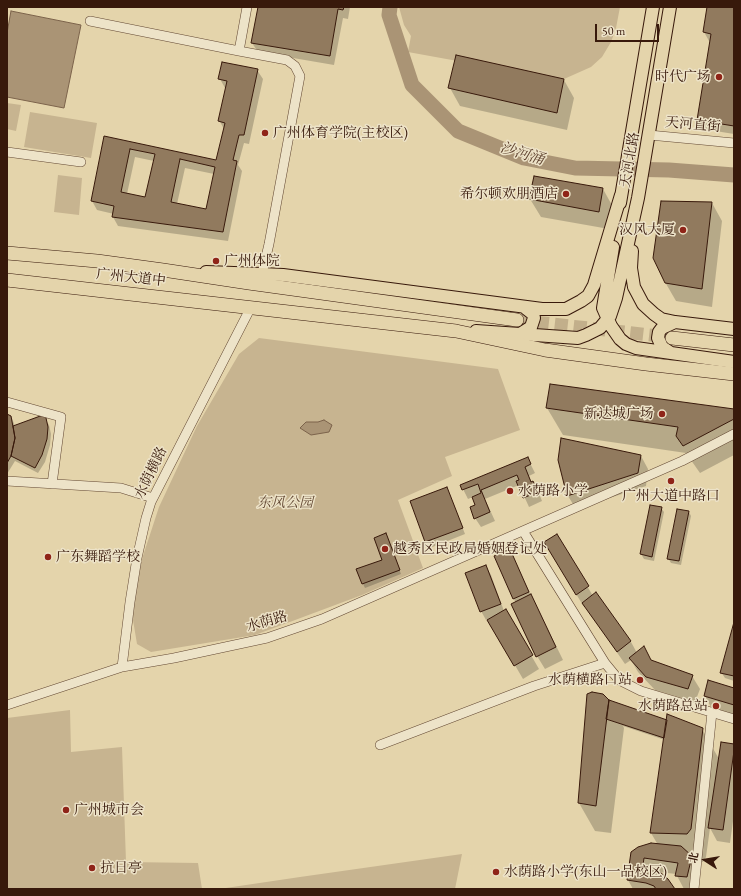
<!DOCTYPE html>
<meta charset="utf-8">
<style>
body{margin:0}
#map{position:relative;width:741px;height:896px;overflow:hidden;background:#e4d4ab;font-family:"EB Garamond","Noto Serif SC",serif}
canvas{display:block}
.frame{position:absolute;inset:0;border:8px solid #38190b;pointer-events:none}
.north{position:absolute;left:685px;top:840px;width:40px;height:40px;-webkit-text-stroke:3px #ede3c8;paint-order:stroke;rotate:282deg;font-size:11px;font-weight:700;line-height:16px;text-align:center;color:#38190b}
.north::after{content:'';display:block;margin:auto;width:14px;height:18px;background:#38190b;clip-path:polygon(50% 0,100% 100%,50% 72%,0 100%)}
.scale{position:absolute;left:595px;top:24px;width:64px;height:18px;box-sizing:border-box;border:2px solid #38190b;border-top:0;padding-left:5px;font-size:12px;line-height:14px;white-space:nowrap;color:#38190b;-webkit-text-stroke:3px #ede3c8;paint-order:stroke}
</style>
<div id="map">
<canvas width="741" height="896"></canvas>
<div class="frame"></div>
<div class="north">北</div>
<div class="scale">50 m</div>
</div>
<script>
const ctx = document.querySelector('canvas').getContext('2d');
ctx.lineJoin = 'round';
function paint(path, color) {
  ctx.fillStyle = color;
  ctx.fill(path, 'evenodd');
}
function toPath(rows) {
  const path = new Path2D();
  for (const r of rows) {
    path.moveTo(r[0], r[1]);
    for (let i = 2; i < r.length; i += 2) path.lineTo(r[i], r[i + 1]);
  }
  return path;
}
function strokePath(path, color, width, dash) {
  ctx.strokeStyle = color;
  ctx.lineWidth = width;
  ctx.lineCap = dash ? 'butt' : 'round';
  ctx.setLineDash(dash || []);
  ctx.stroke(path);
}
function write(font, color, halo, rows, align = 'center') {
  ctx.font = font + ' "EB Garamond","Noto Serif SC",serif';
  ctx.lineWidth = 3;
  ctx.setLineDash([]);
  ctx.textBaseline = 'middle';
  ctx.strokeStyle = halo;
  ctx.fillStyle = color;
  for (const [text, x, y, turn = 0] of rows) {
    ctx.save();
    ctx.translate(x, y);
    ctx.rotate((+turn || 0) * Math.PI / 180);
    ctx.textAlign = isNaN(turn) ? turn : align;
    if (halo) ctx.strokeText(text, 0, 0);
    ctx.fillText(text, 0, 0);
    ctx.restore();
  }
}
paint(toPath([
 [399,7,620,7,616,28,611,42,602,57,591,67,564,79,551,78,408,52,411,36,404,25],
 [7,103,21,105,16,131,7,129],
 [30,112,97,123,91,158,24,147],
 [58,175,82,178,79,215,54,212],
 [259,338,498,369,520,430,445,457,452,476,398,500,423,568,362,595,255,635,151,652,137,644,132,614,140,565,159,507,197,426,239,354],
 [70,710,71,752,122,747,126,862,198,863,202,889,7,889,7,718],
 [462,854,455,889,219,889,300,877]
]), '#c7b490');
const water = toPath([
 [11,11,81,25,64,108,7,97,7,33,11,11],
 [324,420,332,425,329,432,311,435,300,428,306,422,318,422,324,420]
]);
paint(water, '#aa9475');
strokePath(water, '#7c634b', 1);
paint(toPath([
 [259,7,350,7,348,19,343,18,334,65,258,52,252,43],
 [708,7,734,7,734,134,703,129,698,120,711,41,709,41,704,32],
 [457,56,564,80,574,98,567,130,460,106,450,88],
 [257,70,263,79,249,144,244,143,238,165,242,171,228,241,118,226,113,217,114,214,97,210,92,201,105,137,217,161,224,129,219,120,226,88,225,88,220,79],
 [135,157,154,161,146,198,127,194],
 [185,168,214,174,207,210,177,204],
 [603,189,613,207,609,229,541,217,530,199],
 [712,203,722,221,712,307,676,301,665,282],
 [547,408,734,410,734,455,700,473,686,453,563,435],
 [7,415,11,416,15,426,45,419,49,425,51,434,50,445,45,462,38,473,15,461,7,474],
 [562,439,641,456,648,469,646,486,576,509,568,496,559,460],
 [528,459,535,473,529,476,532,483,533,482,538,491,542,501,529,507,519,485,485,499,495,521,481,527,475,518,476,506,473,497,468,499,461,485],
 [447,488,465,534,430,548,411,502],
 [661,508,664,512,654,561,644,559,641,554],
 [689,512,691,516,681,565,671,563,668,558],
 [386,535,401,574,365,588,363,584,383,560],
 [557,535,593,596,596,594,631,642,637,653,651,661,692,676,700,689,695,702,655,690,638,672,631,660,625,664,585,606,584,607,553,556],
 [509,550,563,660,545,669,537,656,514,599],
 [486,566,491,575,504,611,505,610,539,669,523,679,488,619,486,620,481,611],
 [734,626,734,681,725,678,721,672],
 [734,689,734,715,712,709,705,696],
 [608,701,668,721,702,729,719,759,734,745,734,814,730,843,717,841,710,828,706,857,703,862,694,861,695,889,684,889,676,874,659,872,674,889,633,889,628,880,632,852,658,845,651,833,665,740,623,726,624,728,611,833,595,831,579,803]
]), '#0003');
strokePath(toPath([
 [390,7,389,15,412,85,458,131,524,158,575,168,669,170,734,175]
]), '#aa9475', 15);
const building = toPath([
 [258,7,344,7,343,10,338,9,330,56,251,43,258,7],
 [707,7,734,7,734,126,697,120,711,34,703,32,707,7],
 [456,55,564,79,557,113,448,88,456,55],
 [222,62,258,69,244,135,239,135,233,160,237,161,223,232,112,217,114,206,91,201,104,136,216,160,225,123,218,121,227,81,218,79,222,62],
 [130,149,155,154,145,197,121,192,130,149],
 [180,159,215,167,206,209,171,202,180,159],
 [534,176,603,188,599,212,529,199,534,176],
 [661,201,712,202,702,289,665,283,653,258,661,201],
 [550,384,734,409,734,419,683,446,676,436,678,427,546,408,550,384],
 [7,414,11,416,15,438,11,456,7,463,7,414],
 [43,415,46,418,48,427,47,439,42,455,35,468,11,456,15,438,13,426,43,415],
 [561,438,641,455,638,473,567,496,558,460,561,438],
 [528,457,531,464,525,467,531,482,533,481,538,492,523,498,516,481,519,480,517,475,481,490,490,512,474,519,470,507,475,505,472,497,481,493,478,484,462,490,460,485,528,457],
 [447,487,463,528,425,542,410,501,447,487],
 [650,505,662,507,652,557,640,554,650,505],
 [677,509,689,511,679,561,667,559,677,509],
 [386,533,400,570,362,584,356,569,382,560,374,538,386,533],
 [557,534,589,586,576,595,544,542,557,534],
 [510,549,529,592,513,599,494,556,510,549],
 [486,565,501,604,480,612,465,573,486,565],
 [596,592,631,641,617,652,582,603,596,592],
 [531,594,556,647,536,657,511,604,531,594],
 [506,609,533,655,514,666,487,620,506,609],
 [734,622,734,676,720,673,734,622],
 [644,646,651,660,693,675,688,689,646,677,629,658,644,646],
 [708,680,734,688,734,705,704,696,708,680],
 [592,692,603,694,609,700,596,806,578,803,587,694,592,692],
 [609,700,667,720,664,738,606,719,609,700],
 [667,714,703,728,691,829,687,834,650,833,667,714],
 [721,742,734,744,734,751,723,830,708,828,721,742],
 [651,843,681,846,692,856,687,877,675,876,678,863,644,858,643,865,649,866,660,872,668,879,675,889,656,889,654,886,646,883,627,880,631,852,638,847,651,843]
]);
paint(building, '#917a5e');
strokePath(building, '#38190b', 1);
strokePath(toPath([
 [517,320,668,337]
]), '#c2af8b', 13, [13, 6]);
const minor = toPath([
 [247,7,239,51,287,60,295,66,300,76,269,244,262,274],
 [90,21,239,51],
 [649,135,734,143],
 [7,152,81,162],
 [7,402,61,417,52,484],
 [7,481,121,488,153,498],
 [523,531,605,663,619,680,641,691,734,719],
 [122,667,130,602,137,558,146,518,151,502,251,307],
 [7,705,122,667,174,658,267,638,322,619,682,461,734,434],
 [380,745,534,686,605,663],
 [694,889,712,712]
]);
const major = toPath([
 [620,203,653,7],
 [613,247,603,308,611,326,620,339,626,344,636,348,734,362],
 [632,251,631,268,634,287,643,304,654,314,661,319,675,322,734,329],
 [206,272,262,274,283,275,542,309,566,309,581,301,588,296,594,285,621,195],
 [476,331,578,338,586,335,600,328,610,316,616,298,638,198,670,7],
 [520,334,531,327,534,318,533,314,524,307],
 [671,353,662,347,658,338,659,332,662,328,675,322]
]);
const highway = toPath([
 [7,253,97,261,163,270,249,283,517,320],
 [7,280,456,331,545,350,646,364,734,374],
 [672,338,734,345]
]);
strokePath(minor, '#634833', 10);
strokePath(major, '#38190b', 14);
strokePath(highway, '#38190b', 14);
strokePath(minor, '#ede3c8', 9);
strokePath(major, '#e4d4ab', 12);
strokePath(highway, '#e4d4ab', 13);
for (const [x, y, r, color] of [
 [719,77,4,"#8f2418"],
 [265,133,4,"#8f2418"],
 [566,194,4,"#8f2418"],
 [683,230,4,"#8f2418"],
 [216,261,4,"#8f2418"],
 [662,414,4,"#8f2418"],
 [671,481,4,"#8f2418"],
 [510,491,4,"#8f2418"],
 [385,549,4,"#8f2418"],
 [48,557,4,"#8f2418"],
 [640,680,4,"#8f2418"],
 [716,706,4,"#8f2418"],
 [66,810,4,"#8f2418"],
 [92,868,4,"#8f2418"],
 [496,872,4,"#8f2418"]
]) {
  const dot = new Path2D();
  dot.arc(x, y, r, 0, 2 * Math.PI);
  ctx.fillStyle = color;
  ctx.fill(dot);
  strokePath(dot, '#ede3c8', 1.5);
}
write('14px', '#38190b', '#ede3c8', [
 ["时代广场",711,77,"right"],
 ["广州体育学院(主校区)",273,133],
 ["希尔顿欢朋酒店",558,194,"right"],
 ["汉风大厦",675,230,"right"],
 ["广州体院",224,261],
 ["新达城广场",654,414,"right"],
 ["水荫路小学",518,491],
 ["广州大道中路口",671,496,"center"],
 ["越秀区民政局婚姻登记处",393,549],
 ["广东舞蹈学校",56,557],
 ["水荫横路口站",632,680,"right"],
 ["水荫路总站",708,706,"right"],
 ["广州城市会",74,810],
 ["抗日亭",100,868],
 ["水荫路小学(东山一品校区)",504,872]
], 'left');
write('14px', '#38190b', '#ede3c8', [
 ["天河直街",693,125,5],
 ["天河北路",630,160,-80],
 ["广州大道中",131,278,6],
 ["水荫横路",151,473,-64],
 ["水荫路",267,622,-16]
]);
write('italic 14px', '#634833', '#ede3c8', [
 ["东风公园",285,503]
]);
write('italic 15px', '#604430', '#ede3c8', [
 ["沙河涌",522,154,17]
]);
</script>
